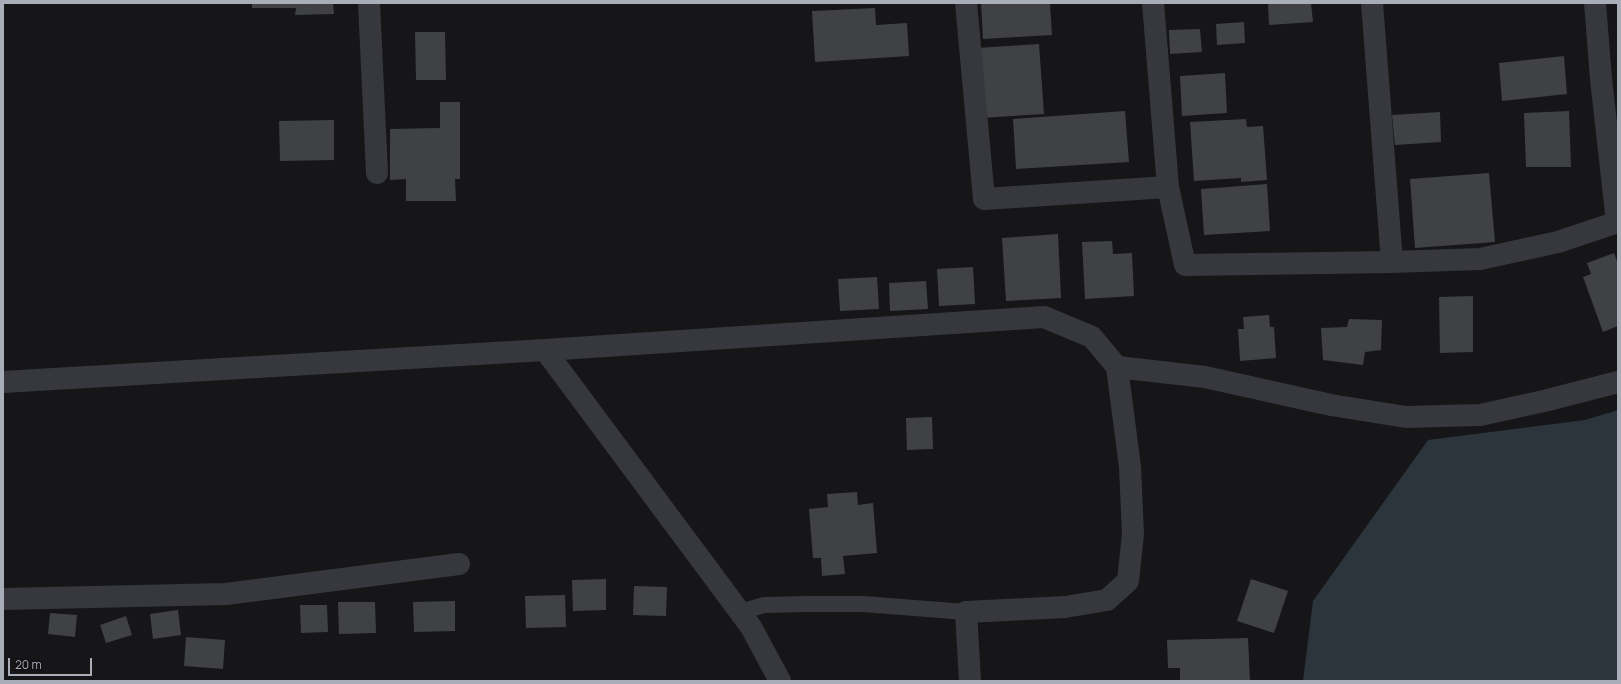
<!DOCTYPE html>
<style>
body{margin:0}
#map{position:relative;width:1621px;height:684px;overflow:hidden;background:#161618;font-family:Manrope,sans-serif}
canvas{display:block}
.frame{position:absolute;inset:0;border:4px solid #a8adb8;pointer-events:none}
.scale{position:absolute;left:8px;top:658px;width:84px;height:18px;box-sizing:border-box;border:2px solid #a8adb8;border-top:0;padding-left:5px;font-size:12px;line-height:14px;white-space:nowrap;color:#a8adb8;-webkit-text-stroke:3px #111113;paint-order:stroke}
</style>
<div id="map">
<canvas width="1621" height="684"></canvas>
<div class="frame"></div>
<div class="scale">20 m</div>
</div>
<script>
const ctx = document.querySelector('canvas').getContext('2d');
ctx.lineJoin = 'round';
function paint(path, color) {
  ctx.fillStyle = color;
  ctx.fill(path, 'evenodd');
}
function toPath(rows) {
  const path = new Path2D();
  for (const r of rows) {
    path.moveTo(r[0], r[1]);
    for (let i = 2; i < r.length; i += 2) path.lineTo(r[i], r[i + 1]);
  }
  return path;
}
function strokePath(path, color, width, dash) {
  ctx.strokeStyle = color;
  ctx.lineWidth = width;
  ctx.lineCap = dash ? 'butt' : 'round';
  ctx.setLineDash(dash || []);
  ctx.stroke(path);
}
paint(toPath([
 [1618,410,1618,681,1303,681,1313,601,1428,440,1585,420]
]), '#2c353c');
paint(toPath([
 [252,3,333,3,334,14,295,15,296,8,252,8],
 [981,3,1050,3,1052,35,983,39],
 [1268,3,1311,3,1313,22,1269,25],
 [875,8,876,25,907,23,909,56,815,62,812,11],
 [1244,22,1245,43,1217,45,1216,24],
 [1200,29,1202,52,1170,54,1169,30],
 [415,32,445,32,446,80,416,80],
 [1039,44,1044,114,981,118,977,48],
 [1564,56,1567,94,1502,101,1499,63],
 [1225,73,1227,113,1182,116,1180,76],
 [440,102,460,102,460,179,455,179,456,201,406,201,406,179,390,180,390,129,440,128],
 [1125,111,1129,162,1016,169,1013,119],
 [1569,111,1571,167,1526,167,1524,113],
 [1440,112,1441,142,1395,145,1392,115],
 [1246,119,1247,127,1263,126,1267,180,1241,182,1241,178,1194,181,1190,122],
 [334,120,334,160,280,161,279,121],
 [1489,173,1495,242,1415,248,1410,179],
 [1267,184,1270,231,1204,235,1201,189],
 [1058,234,1061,298,1006,301,1002,238],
 [1112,241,1113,254,1132,253,1134,296,1085,299,1082,242],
 [1614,253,1618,264,1618,326,1603,332,1583,277,1591,274,1587,263],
 [973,267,975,304,939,306,937,269],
 [877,277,879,309,840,311,838,279],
 [926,281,928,309,890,311,889,283],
 [1473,296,1473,352,1440,353,1439,297],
 [1269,315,1270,327,1274,327,1276,358,1240,361,1238,329,1244,329,1243,317],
 [1349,319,1382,320,1381,350,1365,352,1363,365,1323,360,1321,328,1347,327],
 [932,417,933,449,907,450,906,418],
 [857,492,858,505,873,503,877,553,843,556,845,574,822,576,821,558,813,558,809,509,828,507,827,494],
 [606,579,606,610,573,611,572,580],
 [1251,579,1288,591,1274,633,1237,621],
 [634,586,667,587,666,616,633,615],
 [565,595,566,627,526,628,525,596],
 [455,601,455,631,414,632,413,602],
 [338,602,375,602,376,633,339,634],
 [300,605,327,605,328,632,301,633],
 [178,610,181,635,153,639,150,614],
 [50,613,77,615,75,637,48,634],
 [126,616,132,635,106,643,100,625],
 [186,637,225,640,223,669,184,666],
 [1248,638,1250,681,1180,681,1180,668,1168,668,1167,640]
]), '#404145');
strokePath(toPath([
 [740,612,764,605,806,604,863,604,966,612]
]), '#37383d', 16);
strokePath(toPath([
 [369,3,377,173],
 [966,3,984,199,1168,187],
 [1153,3,1168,187,1185,265,1392,262,1480,259,1558,242,1618,222],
 [1372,3,1392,262],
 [1595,3,1601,79,1617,222],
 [545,350,1044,317,1092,337,1117,367,1130,467,1133,534,1128,581,1107,600,1065,607,966,612,970,681],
 [1117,367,1205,377,1331,405,1406,417,1480,415,1544,401,1618,382],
 [3,382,545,350,751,627,780,681],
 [3,599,226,594,459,564]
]), '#37383d', 22);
</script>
